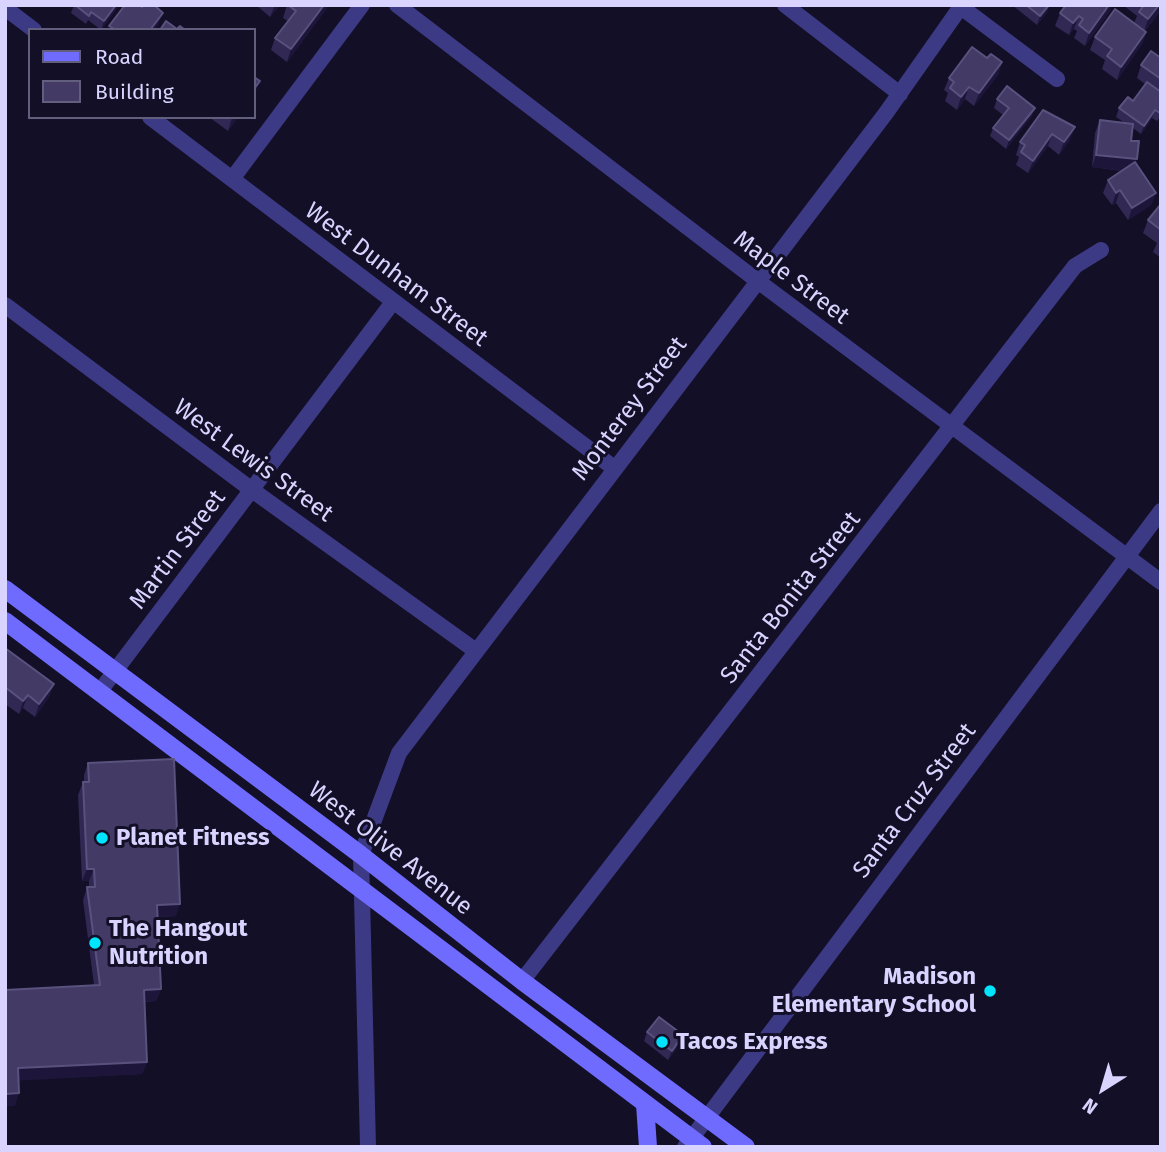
<!DOCTYPE html>
<style>
body{margin:0}
#map{position:relative;width:1166px;height:1152px;overflow:hidden;background:#130f26;font-family:"Fira Sans",sans-serif}
canvas{display:block}
.frame{position:absolute;inset:0;border:7px solid #d9d4ff;pointer-events:none}
.legend{position:absolute;left:28px;top:28px;width:228px;height:91px;box-sizing:border-box;background:#130f26;border:2px solid #625e7d;margin:0;padding:9px 12px;list-style:none;font-size:21px;color:#d9d4ff}
.legend li{display:flex;align-items:center;gap:14px;height:35px}
.legend b{width:35px;border:2px solid #625e7d}
.north{position:absolute;left:1068px;top:1054px;width:70px;height:70px;-webkit-text-stroke:5px #130f26;paint-order:stroke;rotate:217deg;font-size:19px;font-weight:700;line-height:28px;text-align:center;color:#d9d4ff}
.north::after{content:'';display:block;margin:auto;width:24px;height:32px;background:#d9d4ff;clip-path:polygon(50% 0,100% 100%,50% 72%,0 100%)}
</style>
<div id="map">
<canvas width="1166" height="1152"></canvas>
<div class="frame"></div>
<ul class="legend">
<li><b style="height:9px;background:#6f6bff"></b>Road</li>
<li><b style="height:19px;background:#433a66"></b>Building</li>
</ul>
<div class="north">N</div>
</div>
<script>
const ctx = document.querySelector('canvas').getContext('2d');
ctx.lineJoin = 'round';
function toPath(rows) {
  const path = new Path2D();
  for (const r of rows) {
    path.moveTo(r[0], r[1]);
    for (let i = 2; i < r.length; i += 2) path.lineTo(r[i], r[i + 1]);
  }
  return path;
}
function strokePath(path, color, width, dash) {
  ctx.strokeStyle = color;
  ctx.lineWidth = width;
  ctx.lineCap = dash ? 'butt' : 'round';
  ctx.setLineDash(dash || []);
  ctx.stroke(path);
}
function paint(path, color) {
  ctx.fillStyle = color;
  ctx.fill(path, 'evenodd');
}
function write(font, color, halo, rows, align = 'center') {
  ctx.font = font + ' "Fira Sans",sans-serif';
  ctx.lineWidth = 6;
  ctx.setLineDash([]);
  ctx.textBaseline = 'middle';
  ctx.strokeStyle = halo;
  ctx.fillStyle = color;
  for (const [text, x, y, turn = 0] of rows) {
    ctx.save();
    ctx.translate(x, y);
    ctx.rotate((+turn || 0) * Math.PI / 180);
    ctx.textAlign = isNaN(turn) ? turn : align;
    if (halo) ctx.strokeText(text, 0, 0);
    ctx.fillText(text, 0, 0);
    ctx.restore();
  }
}
strokePath(toPath([
 [397,5,759,282,1161,582],
 [785,5,900,94],
 [961,7,1057,79],
 [5,8,34,30],
 [150,117,614,468],
 [232,179,362,5],
 [5,305,252,490,476,651],
 [100,691,393,302],
 [522,981,1075,266,1101,250],
 [368,1147,361,855,399,753,886,113,962,5],
 [685,1147,1161,511]
]), '#3d3a85', 16);
strokePath(toPath([
 [5,589,361,855,522,981,746,1147],
 [5,621,703,1147],
 [645,1104,648,1147]
]), '#6f6bff', 18);
paint(toPath([
 [74,5,119,5,101,30,88,20,86,24,71,13],
 [256,5,280,5,270,17],
 [287,5,329,5,287,62,271,50,275,38,288,21,283,18],
 [1012,5,1049,5,1047,12,1037,25],
 [1066,5,1112,5,1110,11,1085,46,1074,38,1077,31,1074,29,1069,35,1055,26,1060,13],
 [1123,5,1161,5,1161,10,1145,31,1146,32,1142,44,1117,80,1102,69,1105,60,1090,50,1095,37,1134,23,1137,16],
 [987,58,1002,62,998,75,974,106,965,99,957,110,945,101,948,93,944,90,949,78],
 [1161,58,1161,116,1157,121,1152,118,1141,134,1133,128,1131,141,1136,162,1156,193,1151,205,1128,220,1116,203,1112,205,1103,193,1108,180,1122,171,1092,167,1095,133,1100,120,1125,123,1116,117,1119,108,1133,101,1145,84,1137,78,1141,65],
 [997,99,1032,116,1006,149,990,136,993,128,1003,115,994,108],
 [1043,110,1070,140,1059,155,1048,146,1028,173,1016,165,1019,157,1016,155,1020,142],
 [209,117,238,117,228,131],
 [1161,204,1161,258,1153,252,1157,243,1143,233,1148,220],
 [5,648,54,684,49,697,35,717,23,708,19,714,5,704],
 [88,763,176,916,158,917,161,989,156,1001,144,1002,147,1062,142,1074,19,1080,15,1106,5,1106,5,990,94,985,83,900,87,887,89,887,89,881,82,881,78,795,83,782,84,782,84,775],
 [647,1032,680,1044,668,1060,644,1041]
]), '#312854');
paint(toPath([
 [116,5,119,5,101,30,104,21],
 [275,5,280,5,270,17],
 [324,5,329,5,287,62,291,49],
 [1049,5,1047,12,1037,25,1040,16],
 [1109,5,1112,5,1110,11,1085,46,1089,33],
 [1159,5,1161,5,1161,10,1144,32,1148,19],
 [163,13,158,25,155,30,150,30],
 [1079,16,1074,29,1069,35,1073,23],
 [1146,32,1142,44,1117,80,1121,67],
 [1002,62,998,75,974,106,979,93],
 [260,81,255,94,254,95,254,89],
 [969,87,965,99,957,110,961,97],
 [1035,108,1032,116,1006,149,1009,140],
 [1155,110,1152,118,1141,134,1144,126],
 [233,117,238,117,228,131,232,118],
 [1075,127,1070,140,1059,155,1064,142],
 [1052,134,1048,146,1028,173,1033,161],
 [1096,155,1137,159,1132,172,1092,167],
 [1120,190,1116,203,1112,205,1116,193],
 [1156,193,1151,205,1128,220,1132,208],
 [54,684,49,697,35,717,39,704],
 [28,695,23,708,19,714,23,701],
 [87,869,94,869,89,881,82,881],
 [180,904,176,916,152,917,157,905],
 [161,989,156,1001,139,1002,144,990],
 [683,1035,680,1044,668,1060,672,1051],
 [147,1062,142,1074,13,1081,18,1068],
 [19,1093,15,1106,5,1106,5,1094]
]), '#1d163a');
const building = toPath([
 [75,5,116,5,104,21,91,12,89,16,75,5],
 [125,5,140,5,142,7,143,5,154,5,163,13,150,30,116,30,109,26,125,5],
 [288,5,324,5,291,49,275,38,296,11,288,5],
 [1026,5,1049,5,1040,16,1026,5],
 [1066,5,1109,5,1089,33,1079,25,1083,19,1079,16,1073,23,1060,13,1066,5],
 [1144,5,1159,5,1148,19,1139,12,1144,5],
 [1115,9,1146,32,1121,67,1107,56,1112,49,1095,37,1115,9],
 [166,21,177,29,180,26,185,30,160,30,166,21],
 [972,47,987,58,991,54,1002,62,979,93,969,87,961,97,950,88,954,82,949,78,972,47],
 [1151,51,1161,58,1161,79,1141,65,1151,51],
 [254,77,260,81,254,89,254,77],
 [1147,82,1161,92,1161,112,1160,113,1155,110,1144,126,1119,108,1128,97,1133,101,1147,82],
 [1007,86,1035,108,1009,140,993,128,1009,108,997,99,1007,86],
 [1043,110,1075,127,1064,142,1052,134,1033,161,1021,152,1025,145,1020,142,1043,110],
 [1100,120,1133,124,1131,141,1139,141,1137,159,1096,155,1100,120],
 [1135,162,1156,193,1132,208,1120,190,1116,193,1108,180,1135,162],
 [1161,204,1161,230,1148,220,1161,204],
 [5,648,54,684,39,704,28,695,23,701,5,687,5,648],
 [174,759,180,904,157,905,161,989,144,990,147,1062,18,1068,19,1093,5,1094,5,990,100,985,87,887,95,887,94,869,87,869,83,782,89,782,88,763,174,759],
 [659,1017,683,1035,672,1051,647,1032,659,1017]
]);
paint(building, '#433a66');
strokePath(building, '#5a527e', 2);
for (const [x, y, r, color] of [
 [102,838,7,"#00e5ff"],
 [95,943,7,"#00e5ff"],
 [990,991,7,"#00e5ff"],
 [662,1042,7,"#00e5ff"]
]) {
  const dot = new Path2D();
  dot.arc(x, y, r, 0, 2 * Math.PI);
  ctx.fillStyle = color;
  ctx.fill(dot);
  strokePath(dot, '#130f26', 2.5);
}
write('24px', '#d9d4ff', '#130f26', [
 ["West Dunham Street",396,275,37],
 ["Maple Street",791,278,37],
 ["Monterey Street",630,409,-53],
 ["West Lewis Street",253,461,36],
 ["Martin Street",178,550,-53],
 ["Santa Bonita Street",791,598,-52],
 ["Santa Cruz Street",915,801,-53],
 ["West Olive Avenue",390,849,38]
]);
write('bold 24px', '#d9d4ff', '#130f26', [
 ["Planet Fitness",116,838],
 ["The Hangout",109,929],
 ["Nutrition",109,957],
 ["Madison",976,977,"right"],
 ["Elementary School",976,1005,"right"],
 ["Tacos Express",676,1042]
], 'left');
</script>
